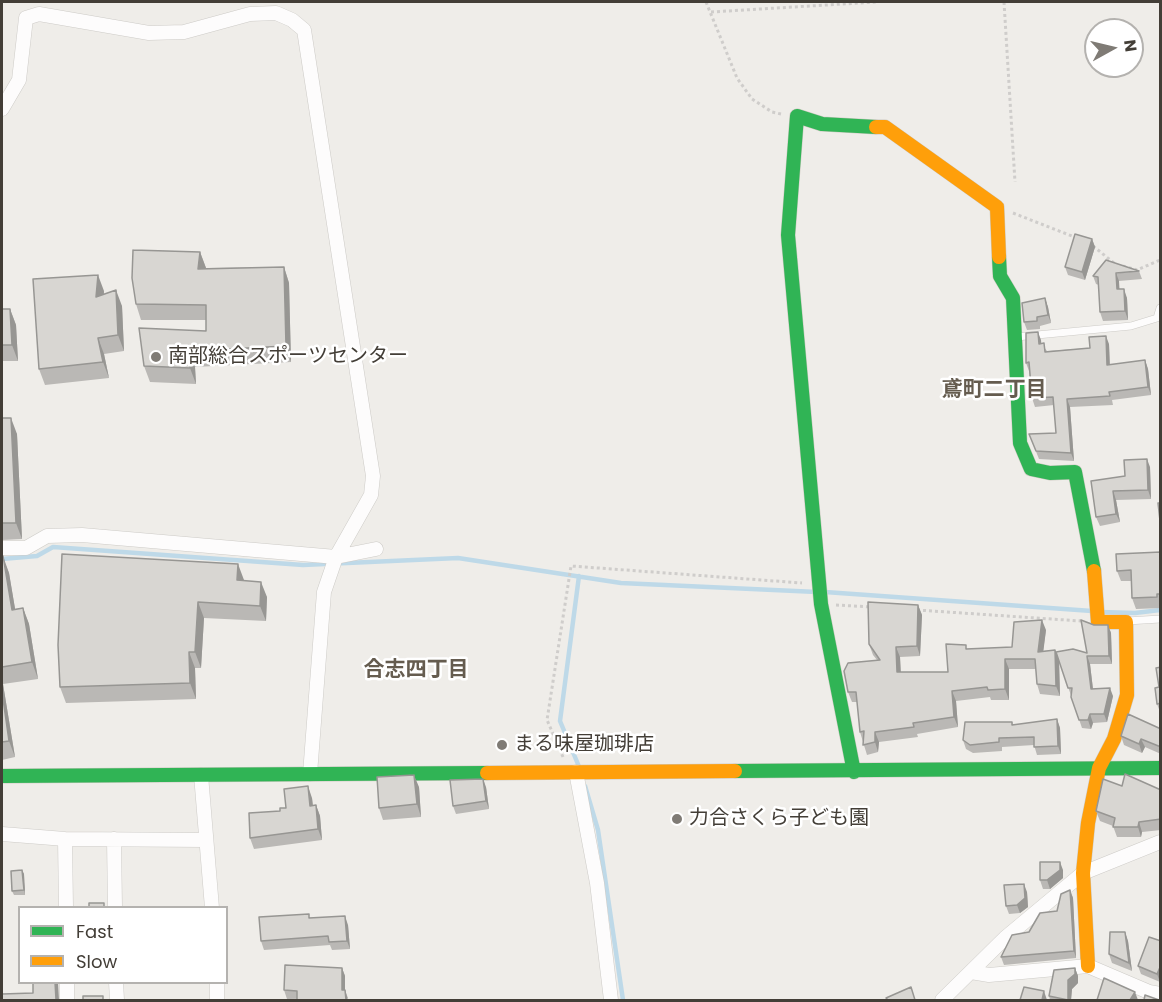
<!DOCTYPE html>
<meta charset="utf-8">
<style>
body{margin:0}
#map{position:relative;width:1162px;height:1002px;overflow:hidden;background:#efede9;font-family:Poppins,sans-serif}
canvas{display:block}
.frame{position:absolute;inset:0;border:3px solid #433e37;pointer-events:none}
.legend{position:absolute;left:18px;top:906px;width:210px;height:78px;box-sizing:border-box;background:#fff;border:2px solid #b4b2af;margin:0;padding:8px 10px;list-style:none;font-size:18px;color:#433e37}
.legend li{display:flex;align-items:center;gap:12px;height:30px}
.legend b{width:30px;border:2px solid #b4b2af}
.north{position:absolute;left:1084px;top:18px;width:60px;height:60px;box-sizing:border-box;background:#fff;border:2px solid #b4b2af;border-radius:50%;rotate:82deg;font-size:16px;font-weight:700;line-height:24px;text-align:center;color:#433e37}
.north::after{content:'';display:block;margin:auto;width:21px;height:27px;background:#7f7b75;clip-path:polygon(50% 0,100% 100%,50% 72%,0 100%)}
</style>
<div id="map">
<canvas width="1162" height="1002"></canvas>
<div class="frame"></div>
<ul class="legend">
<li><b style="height:8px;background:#30b455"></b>Fast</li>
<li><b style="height:8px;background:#ff9f0a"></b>Slow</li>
</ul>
<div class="north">N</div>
</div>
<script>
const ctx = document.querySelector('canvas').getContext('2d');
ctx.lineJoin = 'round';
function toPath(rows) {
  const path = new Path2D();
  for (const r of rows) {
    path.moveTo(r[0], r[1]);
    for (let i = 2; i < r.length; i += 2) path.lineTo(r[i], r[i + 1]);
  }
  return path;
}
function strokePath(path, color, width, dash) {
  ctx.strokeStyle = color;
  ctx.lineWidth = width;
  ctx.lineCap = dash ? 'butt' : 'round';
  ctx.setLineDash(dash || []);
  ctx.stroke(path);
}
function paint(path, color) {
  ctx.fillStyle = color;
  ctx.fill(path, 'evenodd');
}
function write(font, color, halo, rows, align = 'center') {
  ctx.font = font + ' Poppins,"Noto Sans JP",sans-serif';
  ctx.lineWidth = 5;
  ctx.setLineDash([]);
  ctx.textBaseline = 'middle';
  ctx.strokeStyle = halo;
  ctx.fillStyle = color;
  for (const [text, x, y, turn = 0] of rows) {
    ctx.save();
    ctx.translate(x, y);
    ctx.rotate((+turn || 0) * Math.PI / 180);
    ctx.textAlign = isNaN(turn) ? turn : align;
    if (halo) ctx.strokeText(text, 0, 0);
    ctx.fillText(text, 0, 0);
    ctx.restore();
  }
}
strokePath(toPath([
 [2,559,37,556,53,547,303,565,458,558,621,583,817,592],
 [579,576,560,721,580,769],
 [825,592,1092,611],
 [1100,612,1135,613,1160,610],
 [585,786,598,830,623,1000]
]), '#bed9e8', 4.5);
const lane = toPath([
 [1016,337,1131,326,1157,318,1160,308],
 [1127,621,1160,619]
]);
const street = toPath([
 [2,109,19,80,26,18,39,14,149,33,184,32,250,14,276,13,292,20,304,30,373,476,371,495,336,557,324,592,310,774],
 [2,548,26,548,47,536,82,535,336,557,376,549],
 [576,772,597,883,611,1000],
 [201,775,212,908],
 [2,834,65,839,206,840],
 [65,839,66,908],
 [114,839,115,908],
 [971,972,989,975,1088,966,1149,992,1160,994],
 [67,982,67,1000],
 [116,982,117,1000],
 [217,982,217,1000],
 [942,1000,1005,938,1083,873,1160,842]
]);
const fast = toPath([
 [999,257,1000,276,1013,298,1020,443,1031,469,1050,473,1075,472,1094,571],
 [735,771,1160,768],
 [854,772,821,604,788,235,797,116,822,124,876,127],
 [2,776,487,773]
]);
const slow = toPath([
 [876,127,885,127,997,207,999,257],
 [487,773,735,771],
 [1088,966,1083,873,1088,823,1099,768,1114,739,1127,695,1126,622,1098,622,1094,571]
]);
strokePath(lane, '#cdcbc7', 8);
strokePath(street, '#cdcbc7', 15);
strokePath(fast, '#cdc9c1', 15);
strokePath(slow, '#cdc9c1', 15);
strokePath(toPath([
 [706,2,737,78,752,99,772,112,781,114],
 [1004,2,1015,182],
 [711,12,876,2],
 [1013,213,1077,238],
 [1093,246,1114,263],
 [1123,266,1137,270,1160,260],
 [836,605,872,607],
 [917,610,1081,621],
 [563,757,547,720,571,566,802,583]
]), '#cfcdcb', 3, [3, 3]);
strokePath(lane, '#fdfcfc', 7);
strokePath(street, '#fdfcfc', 14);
strokePath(fast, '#30b455', 14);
strokePath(slow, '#ff9f0a', 14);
paint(toPath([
 [1092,239,1095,247,1085,280,1068,275,1065,267],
 [200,252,206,268,284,267,289,283,291,362,195,367,196,384,150,382,144,366,206,331,206,320,141,320,136,304],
 [1139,271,1142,279,1119,281,1119,289,1127,298,1128,320,1103,321,1100,312,1099,285,1096,284,1093,276],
 [104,291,104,295,122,306,124,351,104,354,109,378,45,385,39,369],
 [1045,298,1048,307,1051,323,1040,326,1040,329,1027,330,1024,322],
 [2,309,10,309,16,325,18,361,2,361],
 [1041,340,1041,343,1047,351,1090,348,1109,344,1110,365,1145,360,1148,369,1151,395,1112,400,1113,405,1070,407,1074,461,1039,459,1029,434,1056,433,1054,405,1035,407,1032,398,1029,371,1026,363],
 [2,418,17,434,22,539,2,540],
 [1150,467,1151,499,1116,500,1120,522,1100,526,1096,517,1091,481,1125,476],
 [1161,552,1161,608,1136,609,1132,598,1131,581,1121,581,1117,571],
 [2,556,9,573,15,609,23,608,29,624,38,679,3,684,15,757,2,760],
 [244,581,267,597,266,621,204,618,201,668,195,668,196,699,66,703,60,687,58,645],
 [918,605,922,615,920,656,900,657,901,672,948,672,968,649,1012,647,1046,630,1043,651,1055,650,1057,655,1087,653,1094,625,1108,625,1111,633,1112,664,1090,664,1093,689,1113,696,1107,722,1093,723,1091,729,1082,728,1059,660,1060,696,1040,694,1037,684,1036,669,1009,669,1009,700,991,700,990,697,956,701,958,727,917,734,918,737,879,742,878,752,867,755,860,732,857,702,852,702,848,692,877,660,873,655,869,644],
 [1161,667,1161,712,1160,712,1157,704],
 [1057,719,1060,728,1061,754,1037,755,1034,745,1002,747,1002,751,973,753,966,749,963,740,1012,722,1013,725],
 [1161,729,1161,754,1145,747,1142,753,1124,745,1121,736],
 [1122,786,1161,790,1161,830,1142,832,1141,837,1117,837,1113,826,1100,821,1096,811],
 [419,787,421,817,383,820,379,808],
 [486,787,489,809,456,814,453,806],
 [312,798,313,806,316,805,320,816,322,840,254,849,250,838,280,811,286,808],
 [22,870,24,874,25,895,14,895,12,891],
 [1063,870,1063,878,1050,889,1043,889,1040,880],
 [1070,890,1073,898,1076,958,1004,965,1001,957,1029,932,1057,911],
 [1027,892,1028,907,1020,913,1009,914,1006,906],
 [311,918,348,925,350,949,332,950,330,945,264,950,261,941],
 [1125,932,1128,941,1132,971,1112,963,1109,954],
 [1161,941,1161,981,1160,982,1141,974,1138,966],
 [342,968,345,976,345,990,348,998,287,999,284,990],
 [1075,968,1078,976,1078,983,1072,989,1071,1000,1050,1000,1049,996]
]), '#bab8b5');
paint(toPath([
 [1092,239,1095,247,1085,280,1082,272],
 [200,252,206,268,204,284,198,269],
 [284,267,289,283,291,362,286,346],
 [1116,273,1119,281,1120,298,1117,289],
 [98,275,104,291,102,314,96,297],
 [1124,289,1127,298,1128,320,1125,311],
 [116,290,122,306,124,351,118,335],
 [1045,298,1048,307,1051,323,1048,315],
 [10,309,16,325,18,361,12,345],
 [1038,332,1041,340,1042,352,1039,344],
 [1106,336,1109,344,1110,374,1107,365],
 [98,338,104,354,109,378,103,362],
 [190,351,195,367,196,384,190,368],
 [1145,360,1148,369,1151,395,1148,387],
 [1067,399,1070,407,1074,461,1071,453],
 [11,418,17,434,22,539,16,523],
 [1147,459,1150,467,1151,499,1148,490],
 [1113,491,1116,500,1120,522,1116,514],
 [3,556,9,573,18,626,12,610],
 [238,564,244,580,243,596,237,580],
 [261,582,267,597,266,621,260,606],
 [198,602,204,618,201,668,195,652],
 [918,605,922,615,920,656,917,646],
 [23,608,29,624,38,679,32,662],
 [1042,620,1046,630,1042,662,1038,652],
 [1108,625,1111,633,1112,664,1109,656],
 [896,647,900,657,901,682,897,672],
 [1055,650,1059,660,1060,696,1056,686],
 [189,652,195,668,196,699,190,683],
 [1087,656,1090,664,1094,698,1091,689],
 [1005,659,1009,669,1009,700,1005,689],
 [2,679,3,684,15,757,9,741,2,692],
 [1110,688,1113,696,1107,722,1104,714],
 [952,691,956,701,958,727,954,717],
 [1090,714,1093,723,1091,729,1088,720],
 [1057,719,1060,728,1061,754,1058,746],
 [875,732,879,742,878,752,875,742],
 [1141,739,1145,747,1142,753,1139,744],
 [414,775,419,787,421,817,417,804],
 [483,779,486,787,489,809,486,801],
 [308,786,312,798,314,817,310,806],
 [316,805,320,816,322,840,318,829],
 [1139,822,1142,832,1141,837,1138,827],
 [1060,862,1063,870,1063,878,1050,889,1047,880],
 [22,870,24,874,25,895,24,890],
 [1024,884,1027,892,1028,907,1020,913,1017,905],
 [1070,890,1073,898,1076,958,1074,951],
 [345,916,348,925,350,949,347,941],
 [1125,932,1128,941,1132,971,1129,963],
 [1161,965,1161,981,1160,982,1157,974],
 [342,968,345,976,345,990,348,1000,346,1000,342,990],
 [1075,968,1078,976,1078,983,1072,989,1071,1000,1068,1000,1068,980],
 [55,982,58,982,59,1000,56,1000],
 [1044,991,1047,1000,1042,1000],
 [1135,992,1138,1000,1130,1000]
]), '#979693');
const building = toPath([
 [1075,234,1092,239,1082,272,1065,267,1075,234],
 [133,250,200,252,198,269,284,267,286,346,190,351,190,368,144,366,139,328,206,331,206,305,136,304,132,278,133,250],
 [1106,260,1139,271,1116,273,1117,289,1124,289,1125,311,1100,312,1098,277,1093,276,1106,260],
 [98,275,96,297,116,290,118,335,98,338,103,362,39,369,33,279,98,275],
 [1045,298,1048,315,1037,317,1037,321,1024,322,1022,303,1045,298],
 [2,309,10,309,12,345,2,345,2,309],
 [1038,332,1039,344,1044,343,1045,352,1090,348,1089,337,1106,336,1107,365,1145,360,1148,387,1109,392,1110,396,1067,399,1071,453,1036,451,1029,434,1056,433,1053,397,1032,398,1029,362,1026,363,1026,333,1038,332],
 [2,418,11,418,16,523,2,523,2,418],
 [1147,459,1148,490,1113,491,1116,514,1096,517,1091,481,1125,476,1124,460,1147,459],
 [1158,503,1161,503,1161,530,1158,503],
 [1161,552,1161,594,1157,594,1157,597,1132,598,1131,570,1117,571,1116,554,1161,552],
 [62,554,238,564,237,580,261,582,260,606,198,602,195,652,189,652,190,683,60,687,58,645,62,554],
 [2,556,3,556,12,610,23,608,32,662,2,667,2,556],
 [868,602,918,605,917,646,896,647,897,672,948,672,946,644,966,645,966,649,1012,647,1014,622,1042,620,1038,652,1055,650,1056,686,1037,684,1035,659,1005,659,1005,689,988,690,987,687,952,691,954,717,913,723,914,727,875,732,875,742,863,745,864,731,860,732,856,692,848,692,844,671,848,663,880,660,869,644,868,602],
 [1081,620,1094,625,1108,625,1109,656,1087,656,1091,689,1110,688,1104,714,1090,714,1088,720,1079,720,1071,697,1072,688,1068,688,1056,652,1073,649,1087,653,1081,620],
 [1161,667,1161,703,1157,704,1155,688,1159,687,1156,668,1161,667],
 [2,692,9,741,2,742,2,692],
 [1128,714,1161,729,1161,747,1141,739,1139,744,1121,736,1128,714],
 [1057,719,1058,746,1034,747,1034,737,999,738,999,742,970,745,963,740,965,722,1012,722,1012,725,1057,719],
 [1125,774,1161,790,1161,819,1139,822,1138,827,1113,827,1115,818,1096,811,1103,779,1122,786,1125,774],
 [414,775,417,804,379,808,377,777,414,775],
 [483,779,486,801,453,806,450,780,483,779],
 [308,786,310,806,316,805,318,829,250,838,249,813,280,811,280,808,286,808,284,789,308,786],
 [1040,862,1060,862,1060,870,1047,880,1040,880,1040,862],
 [22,870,24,890,12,891,11,871,22,870],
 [1024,884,1025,898,1017,905,1006,906,1004,885,1024,884],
 [1070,890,1074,951,1001,957,1012,935,1029,932,1040,913,1057,911,1061,894,1070,890],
 [89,903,104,903,104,908,89,908,89,903],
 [309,914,309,918,345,916,347,941,329,942,328,936,261,941,259,917,309,914],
 [1110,932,1125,932,1129,963,1109,954,1110,932],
 [1149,937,1161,941,1161,965,1157,974,1138,966,1149,937],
 [285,965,342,968,342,990,345,990,346,1000,297,1000,297,991,284,990,285,965],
 [1075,968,1075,974,1068,980,1068,1000,1049,996,1054,970,1075,968],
 [1104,978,1135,992,1130,1000,1097,1000,1104,978],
 [33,982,55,982,56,1000,2,1000,2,994,33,993,33,982],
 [911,987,915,1000,888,1000,886,998,911,987],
 [1024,987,1044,991,1042,1000,1020,1000,1024,987],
 [1145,995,1159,1000,1144,1000,1145,995],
 [83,996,103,996,103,1000,83,1000,83,996]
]);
paint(building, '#d8d6d2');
strokePath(building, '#979693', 1.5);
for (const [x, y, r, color] of [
 [156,357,6,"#7f7b75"],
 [502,745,6,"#7f7b75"],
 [677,819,6,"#7f7b75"]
]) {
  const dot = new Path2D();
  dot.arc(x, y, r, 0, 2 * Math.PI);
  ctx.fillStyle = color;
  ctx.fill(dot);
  strokePath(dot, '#fff', 2);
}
write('20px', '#433e37', '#fff', [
 ["南部総合スポーツセンター",168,357],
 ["まる味屋珈琲店",514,745],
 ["力合さくら子ども園",689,819]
], 'left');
write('bold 21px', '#655c4f', '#fff', [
 ["鳶町二丁目",994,391],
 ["合志四丁目",416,671]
]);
</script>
